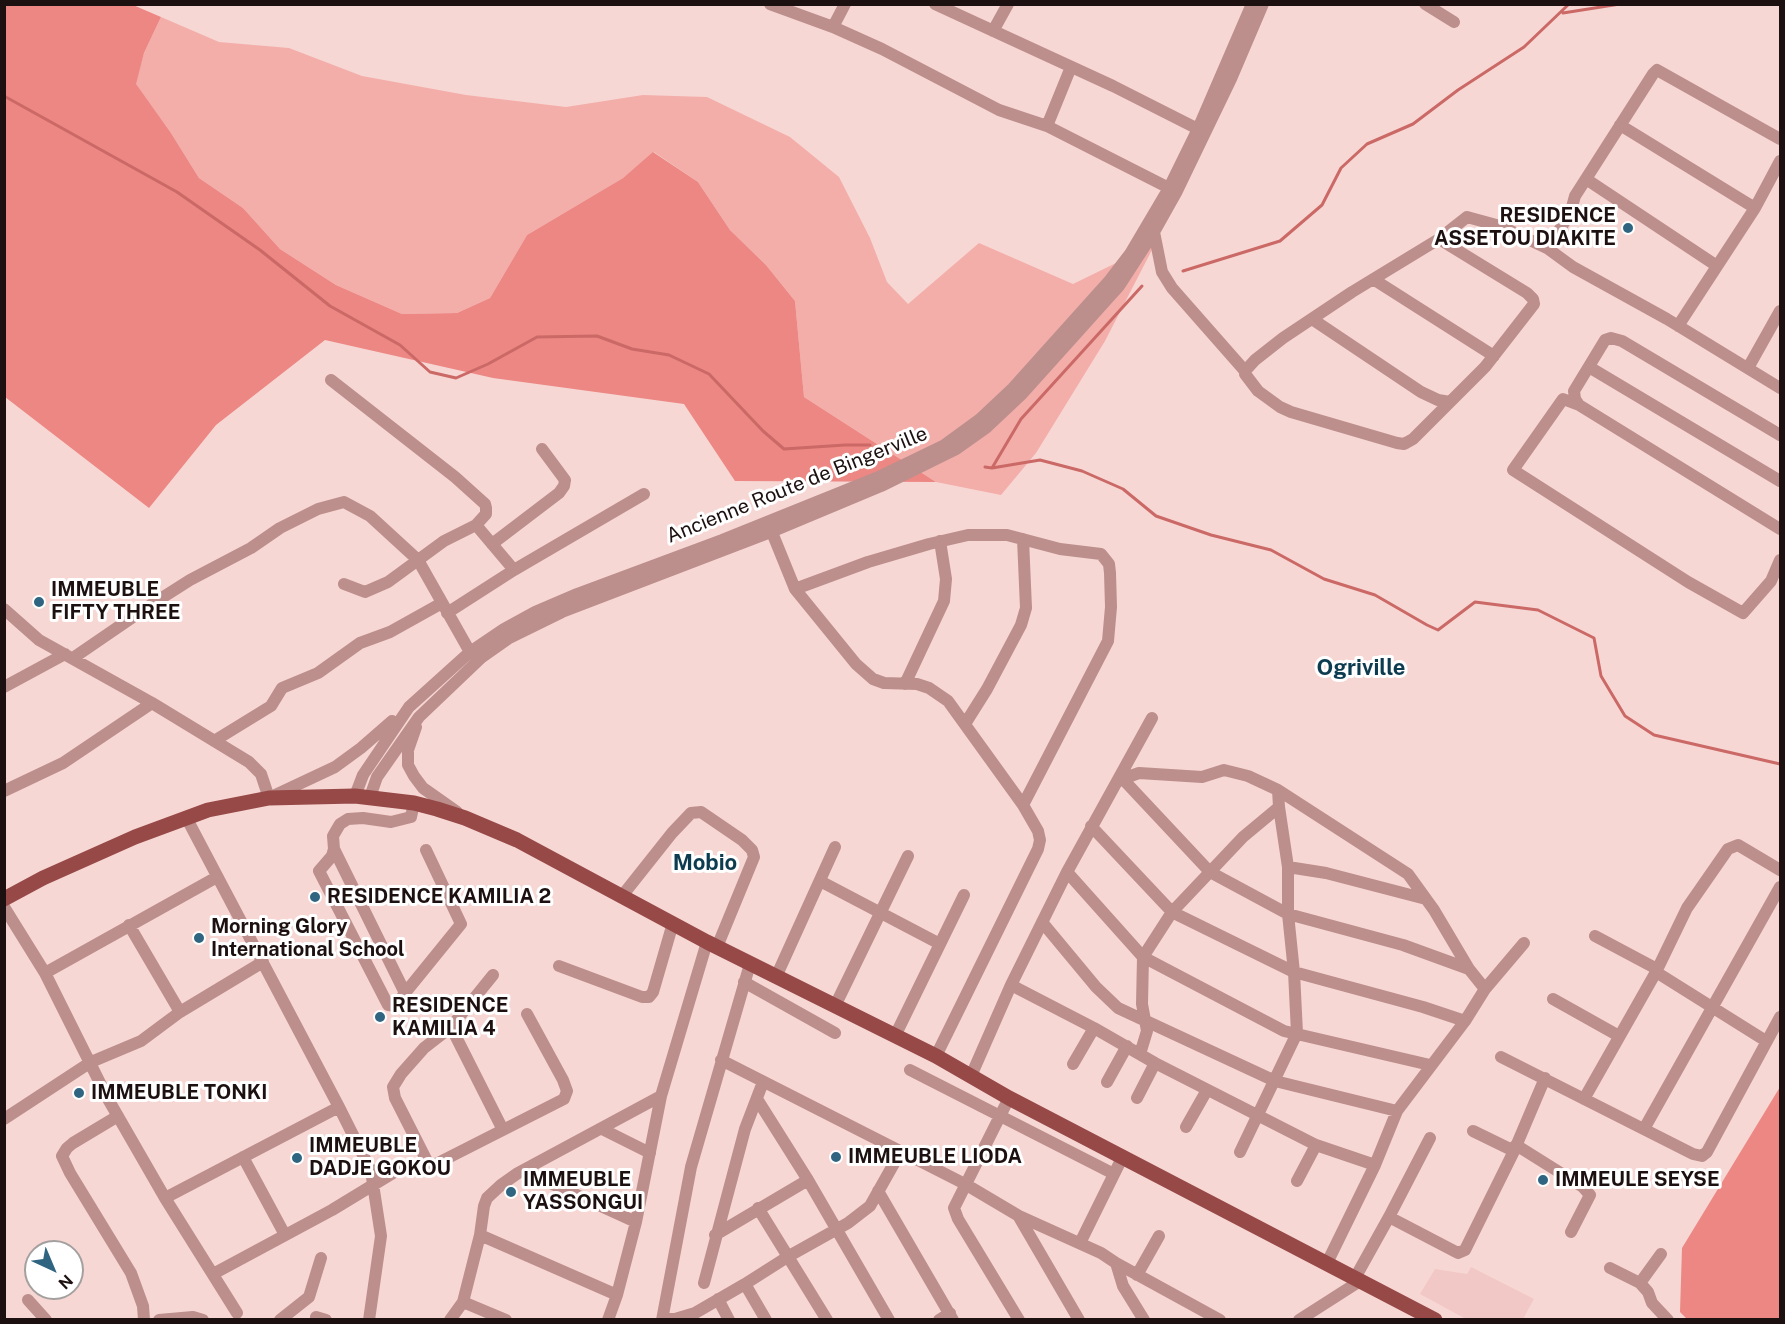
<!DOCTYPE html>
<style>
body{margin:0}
#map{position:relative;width:1785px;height:1324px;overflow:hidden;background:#f7d7d4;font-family:"Public Sans",sans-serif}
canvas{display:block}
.frame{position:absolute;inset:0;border:6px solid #1c1110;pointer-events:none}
.north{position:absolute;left:24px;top:1240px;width:60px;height:60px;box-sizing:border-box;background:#fff;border:2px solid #a4a09f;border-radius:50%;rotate:136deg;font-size:16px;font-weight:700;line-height:24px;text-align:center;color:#1c1110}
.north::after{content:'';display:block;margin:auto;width:21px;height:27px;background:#2f6580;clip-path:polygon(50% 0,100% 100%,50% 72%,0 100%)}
</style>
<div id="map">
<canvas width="1785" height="1324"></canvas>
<div class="frame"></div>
<div class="north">N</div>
</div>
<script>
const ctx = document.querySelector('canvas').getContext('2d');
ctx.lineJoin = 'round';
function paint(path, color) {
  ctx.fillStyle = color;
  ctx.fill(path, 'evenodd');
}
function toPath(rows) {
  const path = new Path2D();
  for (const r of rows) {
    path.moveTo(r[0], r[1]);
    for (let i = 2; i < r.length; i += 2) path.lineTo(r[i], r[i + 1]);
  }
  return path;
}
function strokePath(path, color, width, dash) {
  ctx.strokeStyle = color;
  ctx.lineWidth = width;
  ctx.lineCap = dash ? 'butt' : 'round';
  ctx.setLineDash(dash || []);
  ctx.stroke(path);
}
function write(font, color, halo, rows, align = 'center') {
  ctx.font = font + ' "Public Sans",sans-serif';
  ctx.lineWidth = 6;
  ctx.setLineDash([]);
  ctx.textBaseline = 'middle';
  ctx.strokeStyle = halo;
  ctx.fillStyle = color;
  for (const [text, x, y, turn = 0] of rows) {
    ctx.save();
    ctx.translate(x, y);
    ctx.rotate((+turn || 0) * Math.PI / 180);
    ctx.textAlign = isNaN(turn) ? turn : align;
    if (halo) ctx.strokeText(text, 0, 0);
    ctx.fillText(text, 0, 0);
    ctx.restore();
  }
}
paint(toPath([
 [1471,1267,1534,1299,1523,1319,1466,1319,1420,1294,1435,1269,1467,1274]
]), '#f1c8c5');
paint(toPath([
 [161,17,219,42,289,48,362,76,466,95,566,107,643,95,707,97,790,137,839,177,870,238,887,282,908,304,979,243,1073,284,1155,244,1105,341,1036,453,1001,495,936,482,804,397,795,301,766,265,730,230,698,182,654,152,623,178,527,235,490,298,457,313,402,314,336,285,280,249,243,208,199,178,171,133,135,84,144,53]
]), '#f3aeaa');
paint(toPath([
 [4,5,133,5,161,17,144,53,136,84,171,133,199,178,243,208,280,249,336,285,402,314,457,313,490,298,527,235,623,178,653,152,698,182,730,230,766,265,795,301,804,397,936,482,735,481,684,404,493,378,325,340,216,425,149,508,5,397],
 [1780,1087,1780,1319,1687,1319,1680,1312,1682,1248]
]), '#ec8783');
strokePath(toPath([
 [1563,13,1620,4],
 [4,96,177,192,260,250,330,306,400,345,430,372,456,378,488,364,537,337,597,336,632,349,669,355,709,374,763,431,784,449,845,445,870,445],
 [1183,271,1280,241,1322,205,1341,168,1367,144,1413,124,1458,90,1524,47,1569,4],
 [985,467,992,468,1021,419,1142,286],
 [992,468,1040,460,1082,471,1123,489,1156,516,1211,535,1271,550,1324,579,1375,595,1427,625,1438,630,1475,602,1538,610,1594,638,1601,676,1625,716,1654,735,1780,764]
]), '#cb6967', 3);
strokePath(toPath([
 [770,4,833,27,882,49,999,110,1047,126,1169,188],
 [935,4,1113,86,1198,129],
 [1425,4,1454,22],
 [833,27,845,4],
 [993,31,1008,4],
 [1620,125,1755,208],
 [1047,126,1071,67],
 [1586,179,1717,266],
 [1154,232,1162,272,1172,288,1245,371,1245,374,1258,391,1280,407,1291,412,1397,443,1404,444,1413,439,1485,367,1534,304,1533,299,1527,293,1439,239],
 [1547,248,1570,214,1575,196,1653,74,1657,70,1780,139],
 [1373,279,1494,356],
 [1312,319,1421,392,1438,400,1450,402],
 [1678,326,1755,208,1780,161],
 [1589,367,1780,481],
 [1748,368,1780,311],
 [1245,371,1255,360,1283,338,1352,292,1439,239,1467,217,1500,226,1547,248,1573,267,1667,319,1780,388],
 [331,380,455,477,485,504,486,508,486,514,476,525,444,541,388,582,365,592,344,584],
 [1579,405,1575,399,1574,391,1605,340,1611,338,1622,341,1780,435],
 [476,525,514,570],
 [769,525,795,589,856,664,873,679,884,683,917,684,929,688,948,701,1023,805,1038,831,1040,840,1038,849,936,1056],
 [1780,529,1579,405,1563,399,1513,470,1688,582,1743,613,1771,581,1780,560],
 [492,544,559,493,564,486,565,480,542,449],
 [795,589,868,562,929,544,968,535,1007,535,1060,549,1101,554,1109,564,1110,573,1111,607,1108,641,1023,805],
 [4,609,39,640,152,703,249,762,261,774,269,798,335,767,361,748,392,721],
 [447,613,514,570,644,494],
 [73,658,146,608,190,580,251,548,280,528,318,509,344,502,370,516,418,560,470,652],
 [905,684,944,601,946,579,940,541],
 [4,687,65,654],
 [965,724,987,689,1021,625,1026,608,1023,539],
 [416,727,408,750,408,765,414,776,423,788,457,812],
 [214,741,271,706,282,688,318,673,360,643,390,632,442,603],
 [1120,776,1210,872,1288,914,1403,945,1469,969],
 [1122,779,1139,773,1202,777,1224,770,1248,776,1278,790,1408,874,1434,910,1469,969,1485,989],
 [4,791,63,763,152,703],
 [355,796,363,775,409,707,470,652,504,629,535,612,577,594,722,540,881,476,943,446,980,419,1013,388,1110,280,1130,254,1169,188,1198,129,1252,4],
 [370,797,377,777,419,717,482,657,509,638,562,612,771,532,881,486,956,449,987,427,1021,395,1119,286,1154,232,1177,191,1231,79,1263,4],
 [414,803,411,817,391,822,363,818,348,819,340,824,333,836,334,849,405,993,461,924,426,850],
 [186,817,339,1107,371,1171,381,1236,369,1320],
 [1091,826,1172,912,1294,972,1423,1007,1465,1021],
 [334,849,332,856,319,871,388,1005,396,1006,405,993],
 [1288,867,1326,873,1426,899],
 [1067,872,1143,957,1284,1031,1430,1065],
 [820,881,940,944],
 [622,896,672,833,691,813,701,812,742,840,752,850,754,857,717,947],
 [4,907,45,973,108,1099,165,1198,237,1313],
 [1042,922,1096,987,1118,1008,1275,1081,1397,1111],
 [129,925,180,1012],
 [1595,936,1657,969],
 [559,966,642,997,649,997,653,992,673,923],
 [1656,972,1766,1041],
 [45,973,217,877],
 [776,977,835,847],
 [744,982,835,1033],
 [1011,985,1094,1028,1155,1063,1316,1145,1375,1165],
 [1553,999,1619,1036],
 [835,1006,908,856],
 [451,1027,503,1130],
 [895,1036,964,895],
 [1140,1054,1147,1031,1142,1004,1143,957,1172,912,1243,837,1279,807],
 [1501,1057,1693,1154,1702,1156,1707,1152,1780,1017],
 [721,1060,965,1184,1019,1216,1101,1253,1116,1263,1220,1320],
 [1073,1064,1094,1028],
 [910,1070,1114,1174],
 [971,1076,1011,985,1067,872,1152,718],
 [1107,1082,1127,1046],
 [1009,1098,954,1208,958,1219,1019,1320],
 [1137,1098,1155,1063],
 [757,1099,808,1180,889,1320],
 [1584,1099,1656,972,1687,908,1728,849,1738,845,1780,870],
 [118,1116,73,1143,67,1148,62,1156,70,1173,131,1273,143,1306,144,1320],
 [4,1119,91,1062,141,1041,180,1012,263,962],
 [1186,1127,1207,1090],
 [602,1129,650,1153],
 [1644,1129,1780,887],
 [1473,1131,1514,1151],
 [1516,1145,1583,1187,1590,1195,1571,1232],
 [1240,1152,1297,1033,1294,972,1288,914,1288,867,1279,807,1278,790],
 [243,1157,285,1235],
 [430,1167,395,1098,393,1087,401,1074,424,1048,451,1027,493,975],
 [524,1171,636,1222],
 [1297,1181,1316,1145],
 [878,1191,953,1320],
 [165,1198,339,1107],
 [758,1208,827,1320],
 [1019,1217,1079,1320],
 [1389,1217,1458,1253,1465,1250,1514,1151,1545,1078],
 [480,1235,617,1295],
 [715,1235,808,1180],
 [1080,1243,1123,1156],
 [1116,1263,1123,1286,1144,1320],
 [1327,1263,1375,1165,1397,1111,1465,1021,1485,989,1524,943],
 [1610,1268,1640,1283,1648,1292,1652,1303,1668,1320],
 [213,1274,332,1210,406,1165,430,1167,564,1099,567,1091,563,1080,527,1014],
 [1137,1275,1159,1236],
 [1355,1278,1389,1217,1430,1138],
 [704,1283,745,1129,763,1082],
 [1640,1283,1661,1254],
 [745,1284,766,1320],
 [718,1299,729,1320],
 [28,1300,46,1320],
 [463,1302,506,1320],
 [316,1317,326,1320],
 [663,1318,675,1319,695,1313,745,1284,789,1256,848,1223,870,1206,901,1151],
 [159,1320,193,1317,203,1320],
 [280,1320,309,1297,321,1258],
 [450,1320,463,1302,480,1235,484,1206,487,1198,501,1185,518,1173,661,1096],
 [608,1320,617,1295,636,1222,661,1096,707,942],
 [662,1320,691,1167,750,964],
 [939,1320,950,1313],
 [1299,1320,1360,1281]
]), '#bc8f8c', 12);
strokePath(toPath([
 [4,899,43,878,135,837,208,810,269,798,355,796,414,803,437,809,465,818,517,840,707,942,936,1056,1009,1098,1435,1320]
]), '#974947', 15);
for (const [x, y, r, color] of [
 [1628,228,6,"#2f6580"],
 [39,602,6,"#2f6580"],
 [315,897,6,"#2f6580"],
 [199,938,6,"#2f6580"],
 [380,1017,6,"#2f6580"],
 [79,1093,6,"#2f6580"],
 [836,1157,6,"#2f6580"],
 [297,1158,6,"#2f6580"],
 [1543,1180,6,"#2f6580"],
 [511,1192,6,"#2f6580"]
]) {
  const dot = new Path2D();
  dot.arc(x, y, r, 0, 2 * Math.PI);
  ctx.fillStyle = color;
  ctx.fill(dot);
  strokePath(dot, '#fff', 2);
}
write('bold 20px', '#1c1110', '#fff', [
 ["RESIDENCE",1616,216,"right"],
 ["ASSETOU DIAKITE",1616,239,"right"],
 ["IMMEUBLE",51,590],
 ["FIFTY THREE",51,613],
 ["RESIDENCE KAMILIA 2",327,897],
 ["Morning Glory",211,927],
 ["International School",211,950],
 ["RESIDENCE",392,1006],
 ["KAMILIA 4",392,1029],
 ["IMMEUBLE TONKI",91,1093],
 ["IMMEUBLE",309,1146],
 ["DADJE GOKOU",309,1169],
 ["IMMEUBLE LIODA",848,1157],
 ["IMMEUBLE",523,1180],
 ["YASSONGUI",523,1203],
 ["IMMEULE SEYSE",1555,1180]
], 'left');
write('20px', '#1c1110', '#fff', [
 ["Ancienne Route de Bingerville",797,485,-22]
]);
write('bold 22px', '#0d3b50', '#fff', [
 ["Ogriville",1361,668],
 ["Mobio",705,863]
]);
</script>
